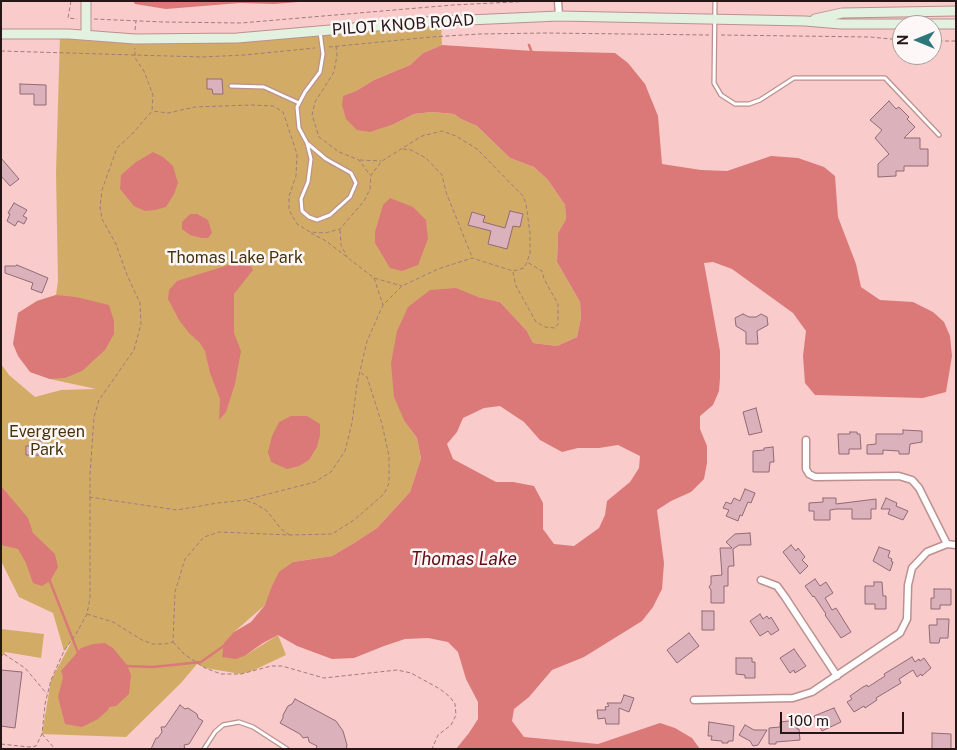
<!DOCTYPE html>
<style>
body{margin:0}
#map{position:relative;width:957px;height:750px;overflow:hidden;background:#f9cbca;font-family:"Public Sans",sans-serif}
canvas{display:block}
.frame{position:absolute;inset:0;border:2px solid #261616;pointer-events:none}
.north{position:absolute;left:892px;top:15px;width:50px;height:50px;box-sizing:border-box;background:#fdf8f7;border:1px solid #a79e9d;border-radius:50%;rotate:270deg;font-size:14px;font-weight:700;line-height:20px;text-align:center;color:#261616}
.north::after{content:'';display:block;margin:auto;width:18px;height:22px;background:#2d777b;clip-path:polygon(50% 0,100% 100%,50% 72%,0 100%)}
.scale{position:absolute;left:780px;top:712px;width:124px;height:22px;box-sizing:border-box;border:2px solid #261616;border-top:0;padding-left:6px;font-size:15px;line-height:18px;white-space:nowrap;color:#261616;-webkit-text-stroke:4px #fdf8f7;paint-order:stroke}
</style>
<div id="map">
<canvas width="957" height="750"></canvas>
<div class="frame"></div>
<div class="north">N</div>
<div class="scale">100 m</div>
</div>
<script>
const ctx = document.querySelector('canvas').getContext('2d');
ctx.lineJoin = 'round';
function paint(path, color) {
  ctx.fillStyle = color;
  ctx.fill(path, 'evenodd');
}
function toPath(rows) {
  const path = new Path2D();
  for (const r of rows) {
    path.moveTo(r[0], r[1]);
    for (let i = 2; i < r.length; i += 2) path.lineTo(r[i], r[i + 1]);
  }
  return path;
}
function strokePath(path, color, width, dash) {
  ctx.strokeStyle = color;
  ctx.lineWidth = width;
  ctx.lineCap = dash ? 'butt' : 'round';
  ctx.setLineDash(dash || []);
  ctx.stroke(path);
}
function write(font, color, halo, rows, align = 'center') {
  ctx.font = font + ' "Public Sans",sans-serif';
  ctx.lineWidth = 5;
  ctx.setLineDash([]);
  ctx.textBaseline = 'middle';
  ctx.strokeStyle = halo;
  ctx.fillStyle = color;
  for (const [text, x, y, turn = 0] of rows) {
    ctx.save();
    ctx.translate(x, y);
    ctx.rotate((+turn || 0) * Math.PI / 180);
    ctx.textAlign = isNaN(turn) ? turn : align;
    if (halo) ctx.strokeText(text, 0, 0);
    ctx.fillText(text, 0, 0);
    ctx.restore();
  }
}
paint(toPath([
 [441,21,442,45,423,53,410,65,374,80,356,91,344,96,394,124,414,114,432,112,454,114,461,119,477,126,510,158,534,167,548,180,565,205,566,219,558,233,557,262,580,302,581,317,577,337,557,346,533,343,527,331,500,302,478,297,405,422,417,438,421,460,410,492,377,528,354,543,332,556,293,562,265,605,234,632,246,655,278,635,286,655,254,670,241,674,205,668,197,664,181,683,126,737,42,734,51,680,73,639,64,651,53,613,19,597,1,561,1,364,9,375,35,397,61,390,96,389,50,379,30,372,18,313,37,301,56,295,58,281,56,174,60,34,162,39],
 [1,629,44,634,41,658,5,652,3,656,1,656]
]), '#d2ac67');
paint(toPath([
 [133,1,311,1,274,4,240,3,166,9,135,4],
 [442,45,533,51,615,53,628,63,645,84,658,116,662,164,701,170,727,171,771,156,798,158,824,167,835,176,838,217,856,264,861,287,880,300,913,302,933,312,944,322,950,336,952,356,946,392,923,398,815,395,805,383,803,356,806,331,793,313,732,269,713,262,704,263,720,351,720,378,719,391,713,405,700,416,700,429,707,446,707,463,704,479,691,492,671,501,657,510,664,563,662,589,653,607,642,621,584,657,552,670,529,697,514,709,512,721,524,737,598,744,660,723,675,728,692,738,700,749,456,749,469,733,478,719,478,702,466,679,458,652,448,642,428,638,405,639,384,646,354,658,332,659,297,646,278,635,263,643,246,655,236,659,222,657,224,643,234,632,251,622,265,605,272,586,279,572,293,562,332,556,354,543,377,528,410,492,421,459,417,438,405,422,394,397,391,363,397,331,408,307,430,290,456,288,478,297,500,302,527,331,533,343,557,346,577,337,581,317,580,302,557,262,558,233,566,219,565,205,548,180,534,167,510,158,477,126,461,119,454,114,432,112,414,114,394,124,370,132,357,130,346,119,342,105,343,96,356,91,374,80,410,65,423,53],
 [500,406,524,422,540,440,562,452,578,448,599,448,618,445,640,456,639,468,630,482,607,501,605,515,599,528,574,546,554,544,543,529,543,503,534,486,513,482,496,482,453,459,447,444,457,432,463,418,484,408],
 [153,152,163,157,173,166,178,183,174,194,166,207,155,210,145,211,134,206,120,189,121,175,136,162],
 [390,198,413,207,426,220,428,239,418,265,402,271,390,268,375,243,375,232,383,205],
 [190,214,197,214,208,220,212,233,208,238,202,238,190,235,182,229,182,222],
 [238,262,250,264,253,270,234,294,234,333,241,351,235,384,226,412,219,420,220,399,210,373,205,351,200,343,189,333,179,320,168,299,169,290,177,281],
 [56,295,76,297,109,305,114,321,114,334,105,350,82,371,65,378,50,379,30,372,18,356,13,344,18,313,37,301],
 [291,416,307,416,320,424,320,435,317,447,309,460,299,466,287,469,271,462,268,452,272,436,279,422],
 [1,486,28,518,33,533,55,554,58,567,50,581,42,586,33,583,26,563,18,549,1,545],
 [105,643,113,648,127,665,131,675,129,694,116,706,109,707,108,710,98,719,82,727,65,724,58,697,63,677,61,671,81,648,93,644]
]), '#db7979');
strokePath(toPath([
 [529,45,532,53],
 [49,579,79,655],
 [126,666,153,667,201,662,225,645]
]), '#db7979', 2.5);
const building = toPath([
 [207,79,222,79,223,94,213,94,212,89,207,89,207,79],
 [20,84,46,85,46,105,34,105,34,94,20,94,20,84],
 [889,101,896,109,899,107,909,117,907,119,915,127,904,138,920,138,920,149,928,149,928,166,904,166,904,171,896,171,896,176,878,177,878,164,889,154,875,138,882,130,870,120,889,101],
 [1,158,19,179,10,186,1,176,1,158],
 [14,203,27,210,23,216,27,218,24,224,18,221,15,226,7,221,10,214,8,213,14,203],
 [510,211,523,214,520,227,513,226,507,249,488,244,491,231,468,225,472,212,485,216,483,222,505,228,510,211],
 [17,265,48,278,42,293,31,289,33,283,5,273,5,266,16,266,17,265],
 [743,314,749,317,756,317,761,314,767,317,768,325,757,331,758,344,746,344,746,332,736,326,735,318,743,314],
 [756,408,762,432,749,435,743,412,756,408],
 [903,430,922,431,922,442,910,444,909,454,899,454,899,451,883,450,883,454,867,454,867,445,876,444,876,434,903,434,903,430],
 [850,432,857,432,857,434,860,434,861,449,849,449,849,454,839,454,838,434,850,434,850,432],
 [33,441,45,441,45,455,26,455,26,446,33,446,33,441],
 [773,447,774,462,770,462,769,472,753,472,753,451,764,450,764,448,773,447],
 [745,489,755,493,751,503,748,502,742,516,740,515,738,521,726,516,729,510,723,508,726,502,731,504,734,498,740,501,745,489],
 [823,498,836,498,836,504,876,499,876,509,871,509,871,519,852,519,852,509,836,509,830,510,830,520,814,520,814,511,809,511,809,503,823,502,823,498],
 [886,498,897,503,896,506,908,511,903,520,888,514,890,509,881,509,886,498],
 [750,533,751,545,739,545,733,549,734,566,729,566,728,568,728,586,724,586,724,603,711,603,711,590,709,587,711,584,711,576,722,575,720,548,732,548,726,542,735,534,750,533],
 [791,545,796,551,798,548,805,557,802,560,808,566,800,574,783,552,791,545],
 [879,547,890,551,888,557,892,559,891,561,893,562,890,571,873,561,879,547],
 [815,579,820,586,826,582,833,593,825,598,832,610,836,608,851,632,841,638,825,615,826,614,814,596,813,597,805,586,815,579],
 [874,582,882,582,883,596,886,596,886,609,875,609,875,604,865,604,865,586,874,586,874,582],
 [934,589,951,589,951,605,940,605,940,609,931,609,931,598,934,598,934,589],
 [702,611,714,611,714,630,702,630,702,611],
 [760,614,763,619,767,616,769,619,771,617,779,630,771,635,768,631,760,636,750,621,760,614],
 [937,619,949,619,948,638,940,638,939,643,930,643,929,625,937,625,937,619],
 [689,633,699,646,677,663,667,650,689,633],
 [794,649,806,666,795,673,794,670,790,673,780,658,794,649],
 [912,657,915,662,919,659,920,661,924,658,931,668,922,676,921,674,917,677,913,670,899,679,901,683,876,698,877,700,865,708,864,706,854,712,847,702,852,699,850,696,863,687,867,685,868,687,885,676,884,674,912,657],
 [736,658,752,658,752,662,755,662,755,678,745,678,745,675,736,674,736,658],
 [1,670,22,672,15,728,1,726,1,670],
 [624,695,634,698,629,712,619,708,619,724,606,724,605,718,598,719,597,710,606,710,605,707,609,706,607,703,621,703,624,695],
 [295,699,336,721,343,731,347,745,346,749,316,749,317,746,309,742,308,737,303,738,300,734,280,723,283,718,283,715,288,706,292,704,295,699],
 [180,705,185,709,188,708,197,714,198,718,203,721,189,744,184,745,185,749,151,749,156,738,158,738,162,732,161,727,165,727,180,705],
 [834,708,841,722,822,731,814,716,834,708],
 [789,721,790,724,797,723,797,729,799,729,800,740,776,742,776,744,769,744,769,728,780,727,780,722,789,721],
 [709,722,734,726,733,741,728,741,728,743,722,743,722,741,711,740,712,736,708,736,709,722],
 [745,725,754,730,767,730,758,745,753,746,750,741,739,735,745,725],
 [932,733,951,734,951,749,932,749,932,733]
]);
paint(building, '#dbb1bc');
strokePath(building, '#916a75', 1);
const lane = toPath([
 [715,1,714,83,721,95,735,104,749,104,760,100,794,78,885,78,939,135],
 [231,86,264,87,299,103],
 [307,143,326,159,351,173,356,183,350,197,330,215,317,220,309,217,302,211,301,199,308,182,311,159,307,143,299,128,297,107,305,92,320,72,323,54,320,32],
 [204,749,215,732,223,725,239,722,253,727,287,749]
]);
const street = toPath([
 [558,1,559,16],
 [806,440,806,469,809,474,815,477,899,476,912,480,919,488,947,544],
 [761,580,777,586,785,597,837,676],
 [694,700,793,698,812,692,900,633,907,619,908,585,912,568,927,552,947,544,956,545]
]);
const secondary = toPath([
 [86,1,86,35],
 [815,19,842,13,956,11],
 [1,34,69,34,135,39,237,38,423,22,559,16,805,21,841,24,956,24]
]);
strokePath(lane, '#bb918f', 5.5);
strokePath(street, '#bb918f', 9);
strokePath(secondary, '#bb918f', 11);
strokePath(toPath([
 [71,1,68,18,77,19],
 [760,1,885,1],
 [94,19,163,22,241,23,453,5,534,1],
 [135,30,136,21],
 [721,35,870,37,902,40],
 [932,41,956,41],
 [336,46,337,55,334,72,315,102,312,115,319,137,339,152,359,160,370,175],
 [329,47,431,37,479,34,545,33,709,35],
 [1,51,202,57,244,55,315,48],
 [403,149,411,150,426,158,442,175,446,192,472,257],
 [360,160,381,161],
 [340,230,341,245,347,257],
 [311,233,326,241,374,278,402,286],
 [513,272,516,286,536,322,545,327,555,328,558,324,558,304,544,279,542,271,527,262],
 [374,278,383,305],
 [89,497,177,510,218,503,245,500,315,482,331,472,345,451,352,423,357,384,367,341,383,305,402,286,438,269,472,258,513,271,524,268,527,262,530,253,530,233,526,204,523,196,477,149,456,136,442,131,422,136,382,161,371,175,370,189,364,201,340,229,325,233,310,232,297,224,289,210,289,196,296,176,297,154,283,112,273,106,251,105,195,107,168,113,152,111],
 [247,501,256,504,267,511,282,530,290,535],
 [87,614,113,622,142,640,153,644,165,644,173,642,175,592,185,559,204,537,219,532,290,535,332,534,354,520,384,494,389,483,389,456,382,424,367,377,361,373],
 [173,642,184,654,205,668,221,674,241,674,271,666,282,666,324,678,397,670,411,673,440,689,450,697,455,704,456,715,451,725,438,735,432,749],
 [4,654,25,668,47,694],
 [42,734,55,749],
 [1,744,29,747,36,746,42,734,45,704,51,680,64,651,76,634,87,614,90,598,90,475,94,417,99,400,134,350,141,324,140,303,127,275,116,244,102,219,100,207,102,190,117,148,133,133,152,111,153,95,144,71,135,58,135,48]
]), '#9e7d7c', 1, [4, 2.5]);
strokePath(lane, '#fff', 3);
strokePath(street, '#fff', 6);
strokePath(secondary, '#e2f1e0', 9);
write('16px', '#261616', '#fdf8f7', [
 ["PILOT KNOB ROAD",403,25,-4]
]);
write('16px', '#47330c', '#fdf8f7', [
 ["Thomas Lake Park",235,258],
 ["Evergreen",47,432],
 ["Park",47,450]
]);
write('italic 18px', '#660c19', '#fdf8f7', [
 ["Thomas Lake",464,559]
]);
</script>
